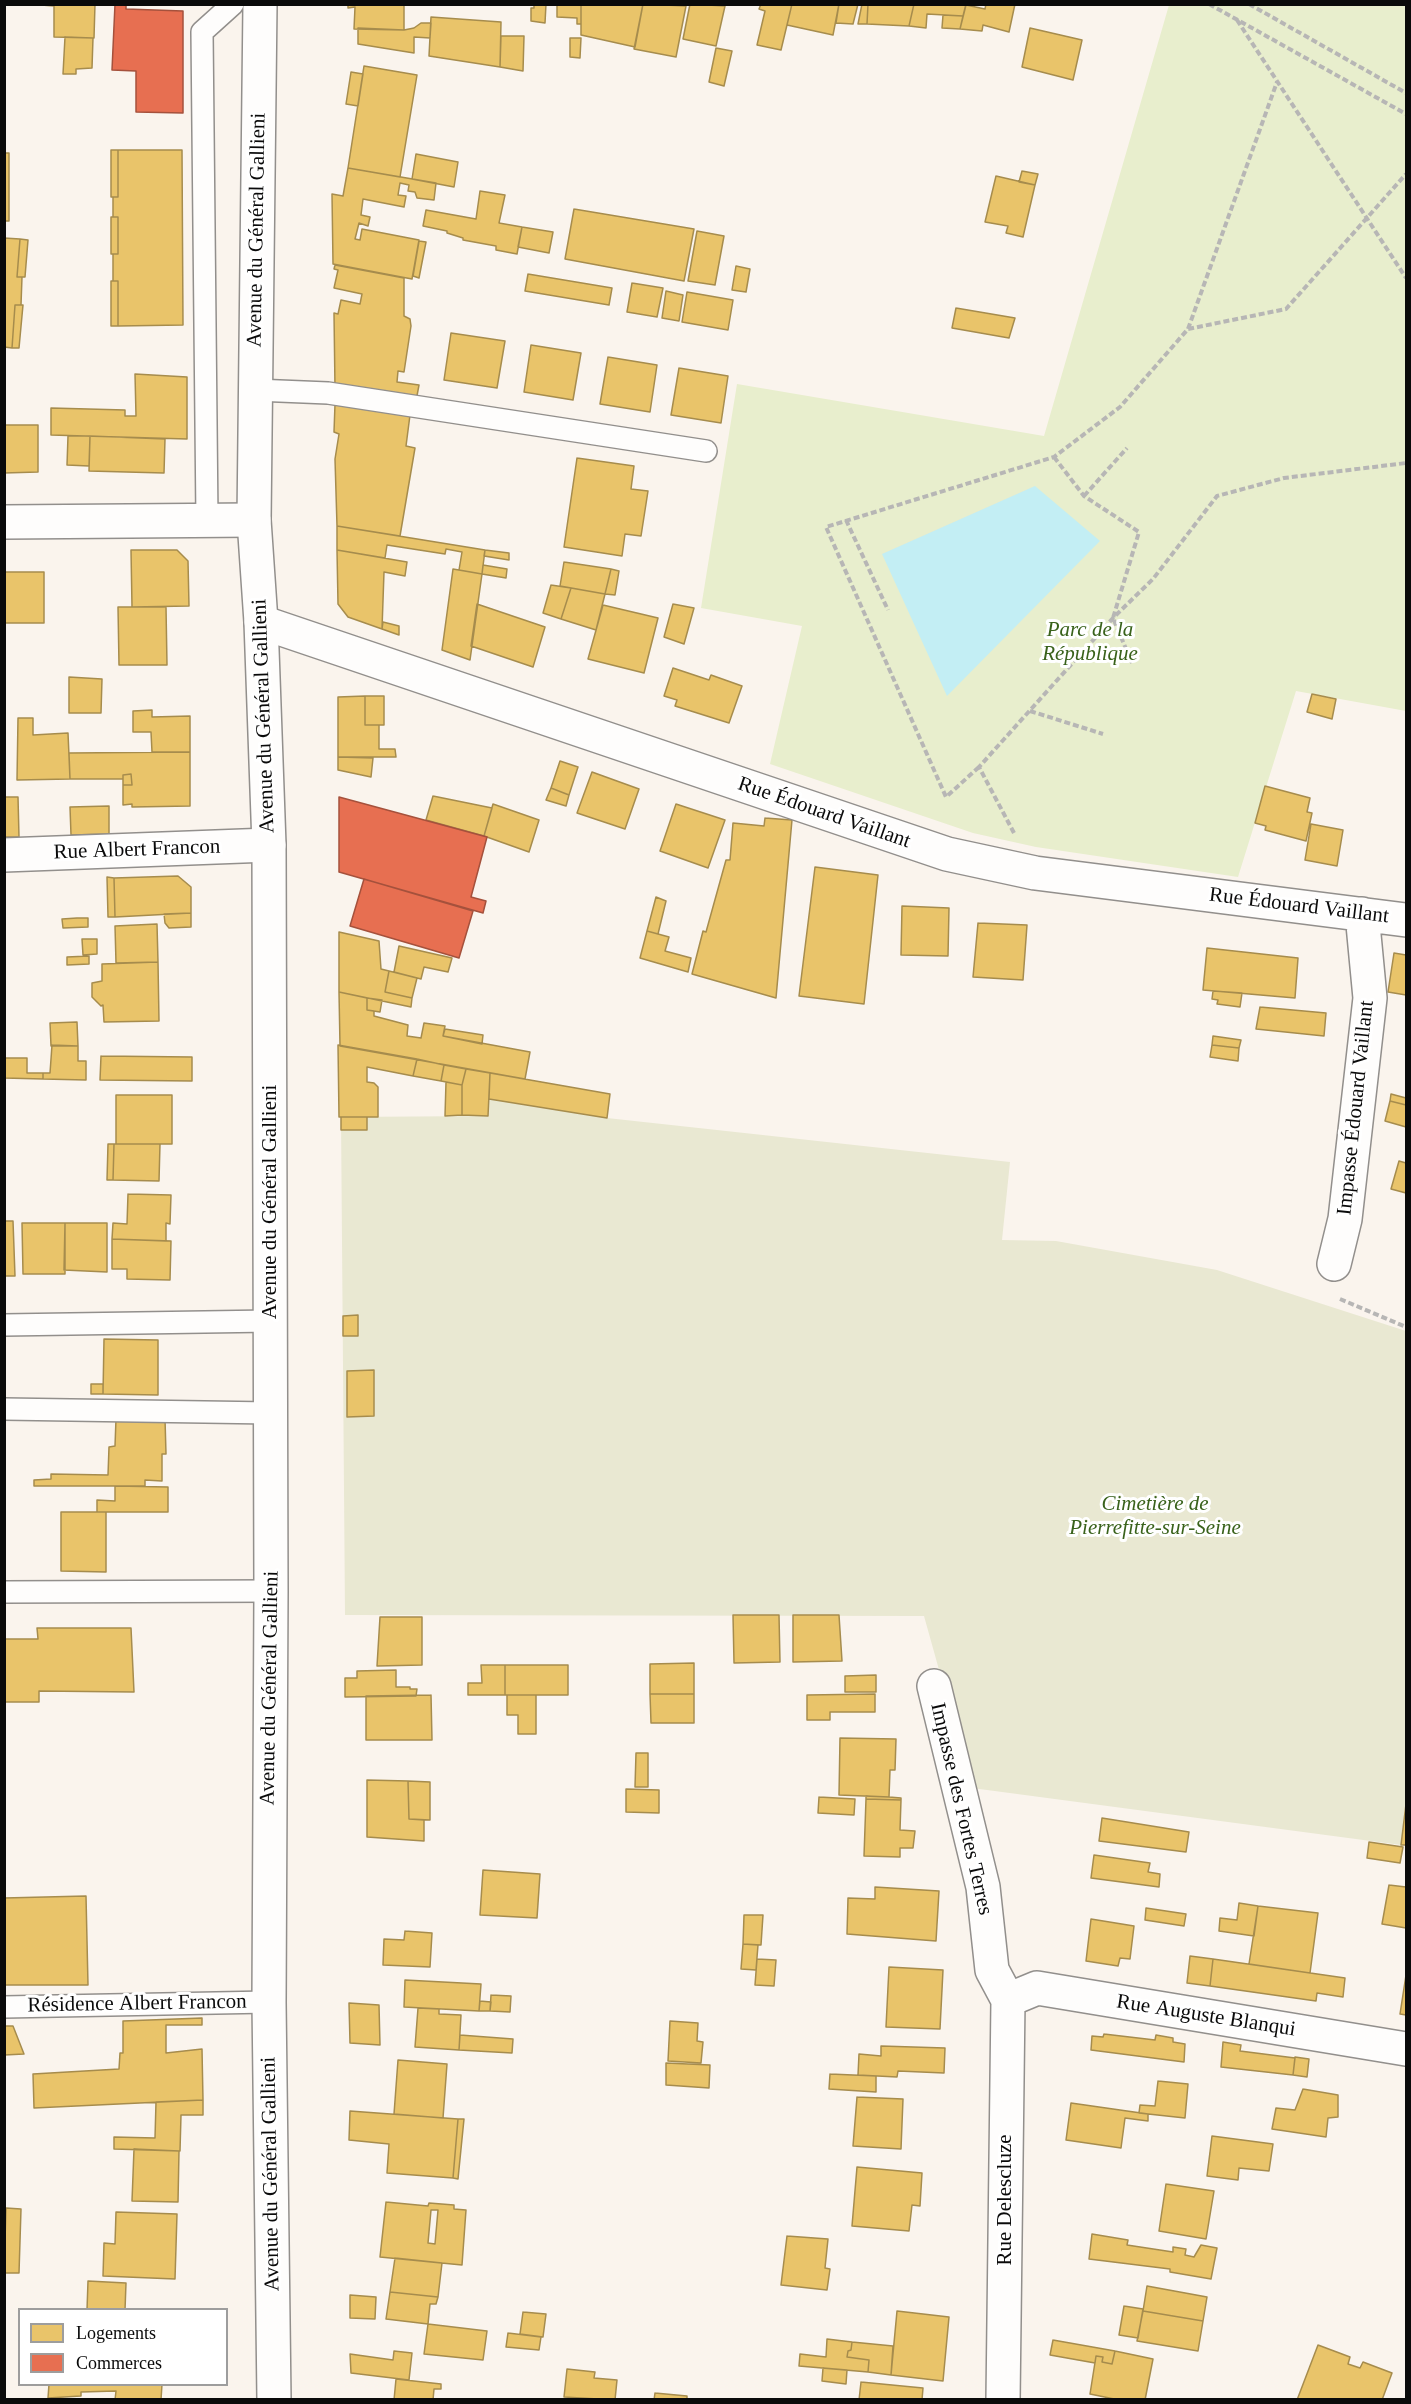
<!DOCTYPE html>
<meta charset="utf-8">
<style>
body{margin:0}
#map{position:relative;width:1411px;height:2404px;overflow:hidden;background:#faf4ed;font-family:"Times New Roman",serif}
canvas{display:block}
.frame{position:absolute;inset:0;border:6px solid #0a0a0a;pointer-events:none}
.legend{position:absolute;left:18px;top:2308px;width:210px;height:78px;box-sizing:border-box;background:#fff;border:2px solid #9d9d9d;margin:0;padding:8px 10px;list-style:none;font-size:18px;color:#0a0a0a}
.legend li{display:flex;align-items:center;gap:12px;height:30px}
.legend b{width:30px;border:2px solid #9d9d9d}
</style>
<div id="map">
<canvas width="1411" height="2404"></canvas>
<div class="frame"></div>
<ul class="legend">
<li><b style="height:16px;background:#e9c46a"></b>Logements</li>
<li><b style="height:16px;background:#e76f51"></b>Commerces</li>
</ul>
</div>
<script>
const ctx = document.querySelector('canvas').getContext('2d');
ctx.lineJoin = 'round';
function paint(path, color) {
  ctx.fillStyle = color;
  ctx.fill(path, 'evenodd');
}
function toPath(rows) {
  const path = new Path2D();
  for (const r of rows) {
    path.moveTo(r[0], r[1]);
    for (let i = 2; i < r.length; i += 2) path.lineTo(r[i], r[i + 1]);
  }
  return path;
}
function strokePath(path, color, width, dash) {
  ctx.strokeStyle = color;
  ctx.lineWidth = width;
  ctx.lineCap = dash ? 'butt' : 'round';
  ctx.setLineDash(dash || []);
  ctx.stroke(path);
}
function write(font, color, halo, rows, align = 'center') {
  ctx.font = font + ' "Times New Roman",serif';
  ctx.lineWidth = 6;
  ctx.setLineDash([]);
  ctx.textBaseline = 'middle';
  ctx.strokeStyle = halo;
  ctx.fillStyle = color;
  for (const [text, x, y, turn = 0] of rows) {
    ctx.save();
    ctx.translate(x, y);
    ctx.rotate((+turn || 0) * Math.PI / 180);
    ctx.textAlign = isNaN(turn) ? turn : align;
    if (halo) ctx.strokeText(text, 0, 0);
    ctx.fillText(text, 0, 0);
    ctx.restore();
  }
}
paint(toPath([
 [1169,5,1406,5,1406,711,1296,691,1238,877,1036,847,973,833,770,764,802,626,701,608,737,384,1044,436]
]), '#e8eecd');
paint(toPath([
 [489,1099,607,1118,1010,1162,1002,1240,1056,1241,1217,1270,1406,1331,1406,1798,1401,1845,972,1788,924,1616,345,1615,341,1117,488,1116]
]), '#e9e8d2');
paint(toPath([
 [1035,486,1100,541,947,696,882,554]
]), '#c3eef4');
const homes = toPath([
 [28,4,95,4,94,38,54,37,54,6,28,4],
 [348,4,404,4,404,30,354,29,355,7,348,8,348,4],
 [534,4,546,4,545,23,531,21,531,8,534,8,534,4],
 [557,4,581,4,581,24,577,24,577,18,557,17,557,4],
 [581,4,643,4,635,47,581,35,581,4],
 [643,4,686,6,676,57,634,49,643,4],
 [690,4,725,6,716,46,683,39,690,4],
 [761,4,792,4,781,50,757,45,765,11,759,9,761,4],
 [792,4,839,4,833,35,787,25,792,4],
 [839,4,858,4,853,24,836,23,839,4],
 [862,4,868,4,867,24,858,24,862,4],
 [868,4,914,4,909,26,867,24,868,4],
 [914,4,966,4,963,16,927,14,926,28,909,26,914,4],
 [986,4,1015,4,1009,32,983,25,982,31,960,29,966,5,985,9,986,4],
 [943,15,963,16,960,29,942,28,943,15],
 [431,17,501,22,500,67,429,56,431,17],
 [421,23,431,23,430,38,414,37,414,53,358,44,358,28,404,30,414,28,421,23],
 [1030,28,1082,40,1073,80,1022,67,1030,28],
 [501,36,524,36,523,71,500,67,501,36],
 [65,37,93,38,92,68,76,69,76,74,63,74,65,37],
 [570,38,581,38,580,58,570,57,570,38],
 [716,48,732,51,724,86,709,82,716,48],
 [364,66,417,75,400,177,348,168,364,66],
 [351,72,363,74,358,106,346,104,351,72],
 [111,150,118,150,118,197,111,197,111,150],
 [118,150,182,150,183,325,118,326,118,281,113,281,113,254,118,254,118,217,113,217,113,197,118,197,118,150],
 [4,153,9,153,9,221,4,221,4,153],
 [416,154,458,162,454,187,412,179,416,154],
 [348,168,436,183,434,200,417,198,415,192,408,191,409,185,400,183,398,195,406,196,404,207,363,199,361,215,370,217,368,226,359,223,355,239,360,240,362,229,419,240,412,279,333,264,332,194,343,196,348,168],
 [1022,171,1038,174,1035,185,1019,182,1022,171],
 [996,176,1035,185,1023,237,1006,233,1008,226,985,222,996,176],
 [480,191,505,195,499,223,522,227,517,254,496,250,496,246,463,240,463,238,447,233,447,231,423,226,426,210,476,219,480,191],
 [574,209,694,229,684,281,565,259,574,209],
 [111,217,118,217,118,254,111,254,111,217],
 [522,227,553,232,549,253,518,247,522,227],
 [697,231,724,236,715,285,688,281,697,231],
 [4,238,20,239,17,277,22,277,21,305,15,305,12,348,4,347,4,238],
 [20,239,28,240,25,277,17,277,20,239],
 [419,241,426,242,419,278,413,276,419,241],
 [335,265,404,278,404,316,410,319,411,326,404,372,398,371,397,382,419,385,416,401,335,389,334,313,338,314,341,300,360,304,362,294,334,288,338,270,334,269,335,265],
 [736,266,750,269,746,292,732,290,736,266],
 [528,274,612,288,609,305,525,291,528,274],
 [111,281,118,281,118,326,111,326,111,281],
 [632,283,663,288,657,317,627,312,632,283],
 [666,291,683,295,679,321,662,318,666,291],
 [687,292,733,300,728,330,682,322,687,292],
 [15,305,23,305,19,348,12,348,15,305],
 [956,308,1015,318,1009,338,952,328,956,308],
 [451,333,505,341,497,388,444,380,451,333],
 [531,345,581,353,573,400,524,392,531,345],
 [608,357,657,365,650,412,600,404,608,357],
 [679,368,728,376,721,423,671,415,679,368],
 [135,374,187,377,187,439,51,435,51,408,125,410,125,416,136,416,135,374],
 [335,404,410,415,406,446,415,448,400,536,337,526,335,459,339,434,334,432,335,404],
 [4,425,38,425,38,472,4,473,4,425],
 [68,436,90,436,89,466,67,465,68,436],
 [90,436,165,439,164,473,89,471,90,436],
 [577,458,634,466,631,489,648,491,641,536,625,534,622,556,564,547,577,458],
 [337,526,485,550,482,574,459,570,462,552,446,549,445,554,387,545,385,558,337,550,337,526],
 [131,550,177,550,188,561,189,606,132,607,131,550],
 [337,550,407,562,405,576,384,572,382,629,348,617,338,604,337,550],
 [485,550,509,553,509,560,484,556,485,550],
 [564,562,611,569,605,594,560,586,564,562],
 [483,565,507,569,506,578,482,574,483,565],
 [453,569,482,574,470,660,442,650,453,569],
 [611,569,619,571,615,595,605,594,611,569],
 [4,572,44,572,44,623,4,623,4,572],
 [551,585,571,588,561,619,543,613,551,585],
 [571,588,605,594,596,630,561,619,571,588],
 [477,604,545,627,533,667,471,646,477,604],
 [673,604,694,608,684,644,664,637,673,604],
 [603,605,658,618,644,673,588,659,603,605],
 [118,607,166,607,167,665,119,665,118,607],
 [383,622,399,626,399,635,382,629,383,622],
 [673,668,709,680,711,675,742,686,729,723,675,706,677,700,664,696,673,668],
 [69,677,102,679,101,713,69,713,69,677],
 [1312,694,1336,699,1332,719,1307,712,1312,694],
 [365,696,384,696,384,725,365,725,365,696],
 [365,696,365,725,379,725,379,749,395,749,396,757,338,757,338,697,365,696],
 [152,710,152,717,190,716,190,752,152,752,151,732,133,732,133,711,152,710],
 [18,718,33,718,33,735,68,733,70,779,17,780,18,718],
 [190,752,190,806,132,807,132,804,123,805,123,785,132,785,131,774,123,775,123,779,70,779,69,753,190,752],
 [338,757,373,758,371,777,338,770,338,757],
 [560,761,578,767,569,795,551,788,560,761],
 [592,772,639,789,625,829,577,813,592,772],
 [131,774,132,785,123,785,123,775,131,774],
 [1265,786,1310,798,1307,812,1312,813,1306,841,1265,830,1266,826,1255,823,1265,786],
 [551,788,569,795,566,806,546,800,551,788],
 [433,796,492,808,484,836,426,820,433,796],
 [4,797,18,797,19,837,4,837,4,797],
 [493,804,539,820,529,852,484,836,493,804],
 [676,804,725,820,708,868,660,851,676,804],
 [109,806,109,834,71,835,70,807,109,806],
 [765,818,792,820,776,998,692,974,703,931,706,932,726,860,730,860,733,823,764,826,765,818],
 [1311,824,1343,830,1337,866,1305,860,1311,824],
 [815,867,878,875,864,1004,799,996,815,867],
 [178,876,191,887,191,913,115,917,114,878,178,876],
 [107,877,114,878,115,917,108,917,107,877],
 [656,897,666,901,658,934,647,931,656,897],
 [902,906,949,908,948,956,901,955,902,906],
 [191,913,191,927,169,928,165,923,164,914,191,913],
 [77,918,88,918,88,927,63,928,62,919,77,918],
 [978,923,1027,925,1023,980,973,977,978,923],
 [157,924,158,962,116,963,115,926,157,924],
 [647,931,669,937,665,951,691,958,688,972,640,958,647,931],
 [339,932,379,941,381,969,389,971,385,992,412,998,411,1007,339,992,339,932],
 [82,939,97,939,97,954,83,955,82,939],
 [399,946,452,958,448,972,424,967,421,979,394,972,399,946],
 [1207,948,1298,958,1295,998,1203,990,1207,948],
 [1394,953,1406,955,1406,995,1388,992,1394,953],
 [89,956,89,964,67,965,67,957,89,956],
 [158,962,159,1021,104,1022,103,1005,101,1006,92,997,92,983,102,981,102,964,158,962],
 [389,971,417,978,412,998,385,992,389,971],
 [1213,991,1242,993,1240,1007,1217,1004,1218,1000,1212,999,1213,991],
 [339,992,367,998,367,1010,374,1011,374,1016,408,1025,407,1036,421,1038,424,1023,445,1026,443,1036,530,1052,525,1079,340,1046,339,992],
 [367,998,382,1000,380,1012,367,1010,367,998],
 [1260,1007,1326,1013,1324,1036,1256,1029,1260,1007],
 [77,1022,78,1046,51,1046,50,1023,77,1022],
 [445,1029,483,1035,482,1044,443,1036,445,1029],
 [1213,1036,1241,1040,1239,1048,1212,1045,1213,1036],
 [52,1045,78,1046,78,1061,86,1061,86,1080,43,1079,43,1073,50,1073,52,1045],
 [338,1045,417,1059,413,1076,367,1067,367,1082,374,1083,378,1087,378,1117,339,1117,338,1045],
 [1212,1045,1239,1048,1238,1061,1210,1057,1212,1045],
 [101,1056,192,1057,192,1081,100,1080,101,1056],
 [4,1058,27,1058,27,1073,43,1073,43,1079,4,1078,4,1058],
 [417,1059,444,1065,441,1081,413,1076,417,1059],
 [444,1065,466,1069,462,1085,441,1081,444,1065],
 [466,1069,490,1073,488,1116,462,1115,462,1085,466,1069],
 [490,1073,610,1094,607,1118,489,1099,490,1073],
 [446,1082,462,1085,462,1115,445,1116,446,1082],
 [1391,1094,1406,1098,1406,1105,1390,1101,1391,1094],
 [116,1095,172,1095,172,1144,116,1144,116,1095],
 [1390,1101,1406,1105,1406,1127,1385,1121,1390,1101],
 [341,1117,367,1117,367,1130,341,1130,341,1117],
 [108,1144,114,1144,113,1180,107,1180,108,1144],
 [114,1144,160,1144,159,1181,113,1180,114,1144],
 [1399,1161,1406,1163,1406,1193,1391,1189,1399,1161],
 [128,1194,171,1195,170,1224,166,1223,166,1241,112,1239,113,1223,127,1224,128,1194],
 [4,1221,13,1221,15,1276,4,1276,4,1221],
 [22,1223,65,1223,65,1274,23,1274,22,1223],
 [65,1223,107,1223,107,1272,64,1270,65,1223],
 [112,1239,171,1241,170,1280,127,1279,127,1269,112,1269,112,1239],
 [358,1315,358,1336,343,1336,343,1316,358,1315],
 [104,1339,158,1340,158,1395,103,1394,104,1339],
 [374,1370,374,1416,347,1417,347,1371,374,1370],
 [91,1384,103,1384,103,1394,91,1394,91,1384],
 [116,1419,165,1419,166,1454,162,1454,162,1481,145,1480,145,1486,34,1486,34,1480,51,1479,51,1474,108,1475,109,1447,115,1446,116,1419],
 [115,1486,168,1487,168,1512,97,1512,97,1500,115,1501,115,1486],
 [61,1512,106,1512,106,1572,61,1571,61,1512],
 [733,1615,779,1615,780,1662,734,1663,733,1615],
 [793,1615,839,1615,842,1661,793,1662,793,1615],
 [380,1617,422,1617,422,1665,377,1666,380,1617],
 [37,1628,131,1628,134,1692,39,1691,39,1702,4,1702,4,1639,38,1639,37,1628],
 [694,1663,694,1694,650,1694,650,1664,694,1663],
 [481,1665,505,1665,505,1695,468,1695,468,1683,482,1683,481,1665],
 [505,1665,568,1665,568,1695,505,1695,505,1665],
 [396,1670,396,1687,410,1687,410,1689,417,1689,416,1696,345,1697,345,1678,357,1678,357,1671,396,1670],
 [876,1675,876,1692,845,1692,845,1676,876,1675],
 [650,1694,694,1694,694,1723,651,1723,650,1694],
 [875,1694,875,1712,830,1712,830,1720,807,1720,807,1695,875,1694],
 [431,1695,432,1740,366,1740,366,1696,431,1695],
 [507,1695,536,1695,536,1734,518,1734,518,1715,507,1715,507,1695],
 [840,1738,896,1739,895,1770,890,1770,889,1797,839,1795,840,1738],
 [636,1753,648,1753,648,1787,635,1787,636,1753],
 [367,1780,408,1781,409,1819,424,1820,424,1841,367,1837,367,1780],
 [408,1781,430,1782,430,1820,409,1819,408,1781],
 [626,1789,659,1790,659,1813,626,1812,626,1789],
 [866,1796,889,1797,901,1798,901,1800,866,1799,866,1796],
 [819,1797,855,1799,854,1815,818,1813,819,1797],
 [866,1799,901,1800,900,1830,915,1831,913,1848,900,1848,900,1857,864,1856,866,1799],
 [1406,1804,1406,1845,1401,1845,1406,1804],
 [1102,1818,1189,1832,1186,1852,1099,1841,1102,1818],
 [1369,1842,1403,1847,1400,1863,1367,1858,1369,1842],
 [1094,1855,1150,1863,1148,1872,1160,1874,1159,1887,1091,1878,1094,1855],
 [483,1870,540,1874,537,1918,480,1915,483,1870],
 [1389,1885,1406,1887,1406,1928,1382,1924,1389,1885],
 [875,1887,939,1891,936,1941,847,1934,848,1898,875,1899,875,1887],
 [86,1896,88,1985,4,1985,4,1898,86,1896],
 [1239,1903,1258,1906,1254,1936,1219,1931,1220,1918,1237,1920,1239,1903],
 [1258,1906,1318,1913,1310,1973,1249,1964,1258,1906],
 [1146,1908,1186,1914,1184,1926,1145,1920,1146,1908],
 [744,1915,763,1915,761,1945,743,1944,744,1915],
 [1091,1919,1134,1926,1130,1959,1120,1958,1118,1966,1086,1961,1091,1919],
 [405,1931,432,1933,430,1967,383,1965,384,1939,404,1940,405,1931],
 [743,1944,758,1945,756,1970,741,1969,743,1944],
 [1190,1956,1213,1959,1210,1986,1187,1983,1190,1956],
 [757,1959,776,1960,774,1986,755,1985,757,1959],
 [1213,1959,1345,1978,1343,1997,1317,1993,1316,2001,1210,1986,1213,1959],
 [889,1967,943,1970,940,2029,886,2027,889,1967],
 [1406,1975,1406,2015,1400,2014,1406,1975],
 [405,1980,481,1984,479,2011,404,2007,405,1980],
 [491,1995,511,1996,510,2012,490,2011,491,1995],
 [480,2001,491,2002,490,2011,479,2011,480,2001],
 [349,2003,379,2005,380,2045,350,2043,349,2003],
 [418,2008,439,2009,439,2014,461,2015,459,2050,415,2047,418,2008],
 [202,2018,202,2025,166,2025,166,2053,202,2049,203,2100,34,2108,33,2074,119,2069,120,2053,123,2053,123,2021,202,2018],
 [670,2021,698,2023,697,2041,703,2042,701,2063,668,2061,670,2021],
 [4,2026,13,2026,24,2054,4,2055,4,2026],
 [1104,2034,1155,2040,1156,2035,1173,2038,1173,2042,1185,2044,1184,2062,1091,2050,1092,2036,1103,2037,1104,2034],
 [460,2035,513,2039,512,2053,459,2050,460,2035],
 [1223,2042,1241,2045,1240,2051,1295,2058,1293,2075,1221,2067,1223,2042],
 [881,2046,945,2048,944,2073,898,2071,897,2077,858,2075,859,2054,881,2056,881,2046],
 [1295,2057,1309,2059,1307,2077,1293,2075,1295,2057],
 [398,2060,447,2064,443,2118,394,2114,398,2060],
 [666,2063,710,2065,709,2088,666,2085,666,2063],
 [830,2074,876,2076,876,2092,829,2089,830,2074],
 [1158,2081,1188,2084,1185,2118,1139,2113,1140,2105,1155,2106,1158,2081],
 [1303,2089,1338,2095,1338,2117,1328,2118,1326,2137,1272,2129,1276,2108,1295,2110,1303,2089],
 [857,2097,903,2099,901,2149,853,2146,857,2097],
 [203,2100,203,2115,181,2115,180,2151,114,2149,114,2137,155,2138,156,2102,203,2100],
 [1071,2103,1148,2114,1148,2121,1125,2118,1121,2148,1066,2140,1071,2103],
 [350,2111,458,2119,453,2178,387,2173,389,2144,349,2140,350,2111],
 [458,2119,464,2119,458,2179,453,2178,458,2119],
 [1212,2136,1273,2144,1269,2171,1239,2168,1238,2180,1207,2176,1212,2136],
 [134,2149,179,2151,178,2202,132,2201,134,2149],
 [857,2167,922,2173,920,2206,912,2205,909,2231,852,2226,857,2167],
 [1166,2184,1214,2191,1206,2239,1159,2231,1166,2184],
 [386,2202,428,2206,429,2203,454,2205,454,2209,466,2210,462,2265,380,2257,386,2202],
 [431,2210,438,2210,435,2244,428,2243,431,2210],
 [6,2208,21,2209,19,2273,4,2273,6,2208],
 [116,2212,177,2214,175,2279,103,2276,104,2243,115,2244,116,2212],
 [1092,2234,1128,2240,1127,2245,1173,2252,1173,2247,1186,2249,1185,2255,1194,2257,1201,2245,1217,2248,1211,2279,1170,2272,1170,2269,1089,2259,1092,2234],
 [787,2236,828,2239,825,2268,830,2269,827,2290,781,2285,787,2236],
 [395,2258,442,2263,438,2297,390,2292,395,2258],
 [88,2281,126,2283,125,2310,87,2310,88,2281],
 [1147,2286,1207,2297,1203,2321,1143,2311,1147,2286],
 [390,2292,438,2297,436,2304,430,2304,428,2324,386,2319,390,2292],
 [350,2295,376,2297,375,2319,350,2318,350,2295],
 [1124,2306,1143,2309,1138,2338,1119,2335,1124,2306],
 [897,2311,949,2317,943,2381,891,2375,897,2311],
 [1143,2311,1203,2321,1198,2351,1137,2341,1143,2311],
 [523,2312,546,2314,543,2337,520,2334,523,2312],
 [428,2324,487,2331,483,2360,424,2354,428,2324],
 [508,2333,541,2337,539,2350,506,2347,508,2333],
 [827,2339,852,2342,851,2350,848,2351,847,2357,869,2360,868,2372,799,2366,800,2354,826,2357,827,2339],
 [1053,2340,1115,2351,1112,2364,1102,2362,1103,2357,1096,2356,1095,2363,1050,2355,1053,2340],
 [852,2342,893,2346,891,2375,868,2372,869,2360,847,2357,848,2351,851,2350,852,2342],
 [1318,2345,1350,2357,1348,2364,1360,2368,1363,2362,1392,2373,1382,2400,1297,2400,1318,2345],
 [394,2351,412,2353,409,2380,351,2373,350,2354,393,2360,394,2351],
 [1115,2351,1153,2359,1145,2400,1119,2400,1090,2394,1096,2356,1103,2357,1102,2362,1112,2364,1115,2351],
 [823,2368,847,2370,846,2384,822,2381,823,2368],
 [567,2369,595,2372,594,2378,617,2380,615,2400,564,2397,567,2369],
 [396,2379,441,2384,441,2389,434,2389,433,2400,394,2400,396,2379],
 [861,2382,923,2388,922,2400,859,2400,861,2382],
 [49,2384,162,2384,161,2400,115,2400,116,2391,81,2392,81,2396,48,2398,49,2384],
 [655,2393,687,2396,687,2400,654,2400,655,2393]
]);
paint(homes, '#e9c46a');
strokePath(homes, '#a68c4d', 1.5);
const shops = toPath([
 [115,4,126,4,126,9,183,11,183,113,136,112,136,71,112,70,115,4],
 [339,797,487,837,471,897,486,901,483,913,339,872,339,797],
 [364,879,473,911,459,958,350,926,364,879]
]);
paint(shops, '#e76f51');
strokePath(shops, '#a5513c', 1.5);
const service = toPath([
 [255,390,328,393,706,451],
 [207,520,202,32,233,4],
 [4,1325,271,1321],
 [4,1409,271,1413],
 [4,1592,271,1591],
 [4,2007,269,2002]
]);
const minor = toPath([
 [4,522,254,520],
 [261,622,947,854,1035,873,1406,920],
 [4,855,269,845],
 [1334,1264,1345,1219,1370,998,1362,914],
 [934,1686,983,1887,992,1970,1008,2000],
 [1008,2000,1037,1988,1406,2049],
 [1003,2400,1008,2000]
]);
const tertiary = toPath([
 [260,4,254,520,261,622,269,845,271,1591,269,2002,274,2400]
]);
strokePath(service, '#928f8c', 24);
strokePath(minor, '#928f8c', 36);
strokePath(tertiary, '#928f8c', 36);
strokePath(toPath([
 [1209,4,1406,114],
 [1249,4,1406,93],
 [1237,20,1406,278],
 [1188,329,1277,82],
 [1054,457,1084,496,1139,532,1113,618,1132,663],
 [1084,496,1127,448],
 [846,520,888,610],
 [1030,711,1103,734],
 [979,767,946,797,826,527,1054,457,1120,407,1188,329,1286,309,1406,174],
 [1014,833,979,767,1113,618,1153,579,1217,496,1284,478,1406,463],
 [1340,1299,1406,1327]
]), '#b7b6b5', 4, [6, 3]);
strokePath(service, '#fefdfc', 21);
strokePath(minor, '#fefdfc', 33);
strokePath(tertiary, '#fefdfc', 33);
write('21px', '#0a0a0a', '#fff', [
 ["Avenue du Général Gallieni",257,230,-89],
 ["Avenue du Général Gallieni",264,716,-92],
 ["Rue Édouard Vaillant",824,813,19],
 ["Rue Albert Francon",137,850,-2],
 ["Rue Édouard Vaillant",1299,906,7],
 ["Impasse Édouard Vaillant",1356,1108,-84],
 ["Avenue du Général Gallieni",270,1202,-90],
 ["Avenue du Général Gallieni",270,1688,-89],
 ["Impasse des Fortes Terres",961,1809,77],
 ["Résidence Albert Francon",137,2004,-1],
 ["Rue Auguste Blanqui",1206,2016,9],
 ["Avenue du Général Gallieni",271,2174,-91],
 ["Rue Delescluze",1005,2200,-90]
]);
write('italic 21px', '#39621b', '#fff', [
 ["Parc de la",1090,630],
 ["République",1090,654],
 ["Cimetière de",1155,1504],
 ["Pierrefitte-sur-Seine",1155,1528]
]);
</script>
